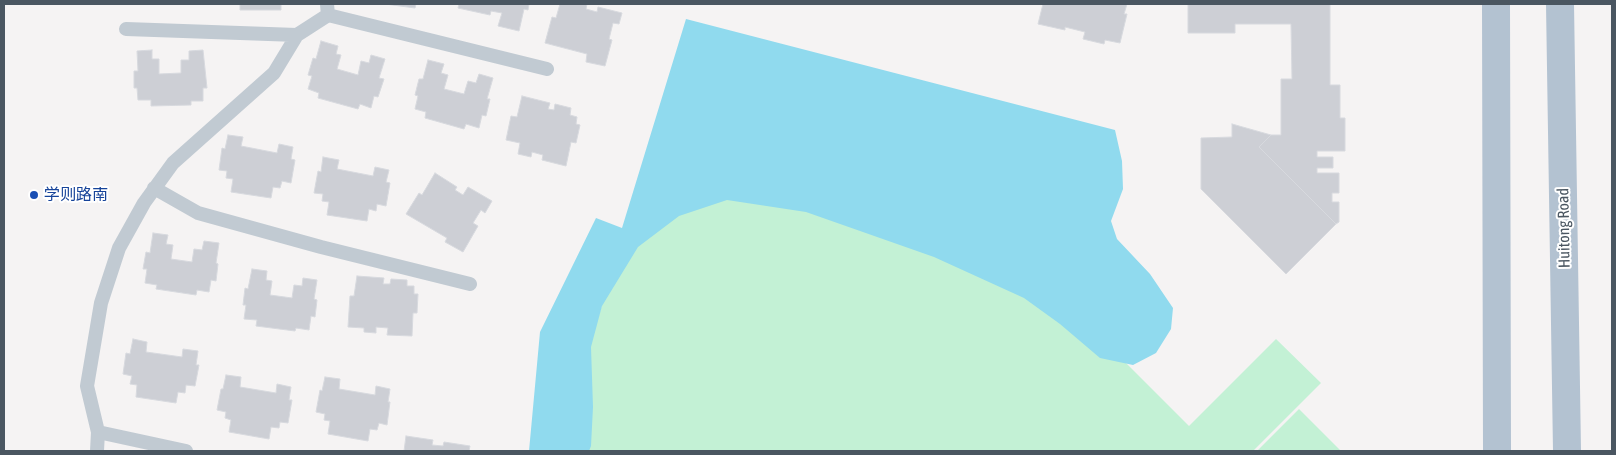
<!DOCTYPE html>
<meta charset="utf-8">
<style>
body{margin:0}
#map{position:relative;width:1616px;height:455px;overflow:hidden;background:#f5f3f3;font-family:"Asap Condensed",sans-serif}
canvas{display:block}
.frame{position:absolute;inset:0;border:5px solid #4a5661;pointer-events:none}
</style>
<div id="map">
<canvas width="1616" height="455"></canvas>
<div class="frame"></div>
</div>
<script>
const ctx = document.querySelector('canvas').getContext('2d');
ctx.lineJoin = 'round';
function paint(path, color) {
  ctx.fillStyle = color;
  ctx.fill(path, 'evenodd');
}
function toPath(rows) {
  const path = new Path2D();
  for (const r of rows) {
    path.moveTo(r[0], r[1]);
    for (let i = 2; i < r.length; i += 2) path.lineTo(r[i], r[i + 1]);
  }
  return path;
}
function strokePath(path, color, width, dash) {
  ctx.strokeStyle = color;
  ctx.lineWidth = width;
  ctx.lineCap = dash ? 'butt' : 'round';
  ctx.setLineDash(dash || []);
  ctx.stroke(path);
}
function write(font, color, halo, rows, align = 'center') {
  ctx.font = font + ' "Asap Condensed","Noto Sans SC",sans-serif';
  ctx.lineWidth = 4;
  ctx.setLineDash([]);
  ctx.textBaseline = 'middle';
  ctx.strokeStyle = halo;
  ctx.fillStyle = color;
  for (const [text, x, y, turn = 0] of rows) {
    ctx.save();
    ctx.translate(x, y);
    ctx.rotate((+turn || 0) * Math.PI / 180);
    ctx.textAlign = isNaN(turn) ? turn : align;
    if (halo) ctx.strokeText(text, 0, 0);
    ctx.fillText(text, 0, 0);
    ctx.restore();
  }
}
paint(toPath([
 [766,193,953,250,1087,324,1189,426,1276,339,1321,383,1253,451,559,451,614,264,698,198],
 [1299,409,1341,451,1257,451]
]), '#c3f1d5');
paint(toPath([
 [686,19,1115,130,1122,161,1123,189,1111,221,1117,239,1150,274,1173,308,1171,329,1156,353,1133,365,1100,358,1060,324,1024,298,934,257,806,212,727,200,679,216,638,247,602,306,591,347,593,407,591,446,589,451,529,451,540,332,596,218,622,228]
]), '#90daee');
const building = toPath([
 [240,4,281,4,281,10,240,10,240,4],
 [385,4,416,4,415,8,385,4],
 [459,4,529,4,528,10,524,9,519,31,498,26,502,13,491,11,490,15,458,8,459,4],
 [560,4,587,4,586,9,597,12,598,7,622,13,619,24,613,23,609,39,612,40,605,66,586,62,587,54,545,43,552,17,556,18,560,4],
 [1043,4,1127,4,1124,14,1127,14,1120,43,1105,40,1104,44,1083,39,1085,32,1065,27,1065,30,1038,24,1043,4],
 [1188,4,1344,4,1330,4,1330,85,1340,85,1340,118,1345,118,1345,151,1317,151,1317,157,1333,157,1333,168,1317,168,1317,173,1339,173,1339,193,1332,193,1332,202,1339,202,1339,222,1336,224,1259,147,1271,135,1281,135,1281,79,1292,79,1291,24,1235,24,1235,33,1188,33,1188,4],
 [321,41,338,46,336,54,341,55,337,69,358,75,361,61,369,63,371,55,385,59,379,78,384,79,378,97,374,96,371,108,360,104,358,109,318,98,319,93,308,89,312,76,308,75,313,58,316,59,321,41],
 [152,50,152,59,159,59,159,74,181,73,181,60,189,60,189,51,203,50,207,88,203,88,203,101,191,101,191,105,151,106,151,100,138,100,137,88,134,88,134,71,138,71,137,51,152,50],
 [428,60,444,64,441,73,448,75,444,89,464,94,468,81,476,83,479,74,493,78,487,99,490,99,486,116,482,115,479,128,466,124,464,129,425,118,426,112,415,109,418,96,415,95,419,79,423,79,428,60],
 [522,96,550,103,548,109,554,110,555,104,571,108,570,115,577,117,576,124,580,125,576,143,571,142,566,166,542,160,543,155,532,152,531,157,518,154,520,143,506,140,511,116,517,117,522,96],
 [1232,124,1271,135,1259,147,1336,224,1286,274,1201,189,1201,138,1232,137,1232,124],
 [228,135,243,137,241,146,277,153,279,144,293,147,291,159,295,160,291,183,282,181,280,188,273,187,271,198,231,192,233,179,226,178,227,171,219,170,222,148,225,149,228,135],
 [323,157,339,160,337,169,373,176,375,167,389,170,386,182,390,183,386,206,377,204,376,211,369,209,367,221,327,215,329,202,322,201,323,194,314,193,318,171,321,172,323,157],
 [435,173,457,187,455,190,463,195,468,187,492,201,485,213,481,210,473,223,478,226,463,252,445,242,447,238,406,214,419,193,422,195,435,173],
 [153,233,168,235,166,244,173,245,171,259,192,262,194,249,202,250,204,241,219,243,216,263,218,264,216,281,211,280,209,292,197,290,196,295,156,289,157,285,145,283,147,269,143,269,146,252,150,253,153,233],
 [252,269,267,271,266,280,272,281,270,295,292,298,294,285,302,286,303,278,317,280,314,299,317,300,315,317,311,316,309,330,296,328,295,331,256,326,257,320,244,319,246,305,243,305,245,288,248,289,252,269],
 [357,276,384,278,383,284,390,284,391,279,407,280,407,286,414,286,414,294,418,294,417,313,413,313,412,336,387,335,388,328,376,327,376,333,364,332,364,328,348,327,350,296,354,296,357,276],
 [133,339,147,342,146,352,182,357,183,349,198,351,196,365,199,365,195,386,186,385,185,393,178,392,176,403,136,397,137,385,130,384,132,376,123,374,126,353,130,354,133,339],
 [226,375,241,377,240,387,276,393,277,384,291,387,289,400,292,400,288,423,280,422,279,428,271,427,269,439,229,432,231,420,225,418,226,412,217,410,221,389,223,389,226,375],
 [325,377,340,379,339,389,375,395,376,386,390,389,388,402,390,402,387,425,379,423,377,430,370,429,368,441,328,434,330,421,324,420,325,414,316,412,320,390,322,391,325,377],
 [406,436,433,440,432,445,443,446,444,442,470,446,469,451,404,451,406,436]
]);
paint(building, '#cdcfd5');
strokePath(building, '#d7d9de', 1);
strokePath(toPath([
 [327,4,328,15,547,69],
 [126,29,297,35,328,15],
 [154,188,198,213,321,247,470,284],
 [97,451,98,432],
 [186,451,98,432,87,386,101,303,119,248,144,203,173,163,274,73,297,35]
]), '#c1cad2', 14);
strokePath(toPath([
 [1496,4,1497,451],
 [1560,4,1567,451]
]), '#b3c2d1', 28);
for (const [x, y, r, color] of [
 [34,195,5,"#1a4fb4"]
]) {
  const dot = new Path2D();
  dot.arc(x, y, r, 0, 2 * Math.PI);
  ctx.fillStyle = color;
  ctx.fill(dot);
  strokePath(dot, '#fff', 2);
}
write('16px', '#164399', '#fff', [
 ["学则路南",44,195]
], 'left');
write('16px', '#4a5661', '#fff', [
 ["Huitong Road",1564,228,-91]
]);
</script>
